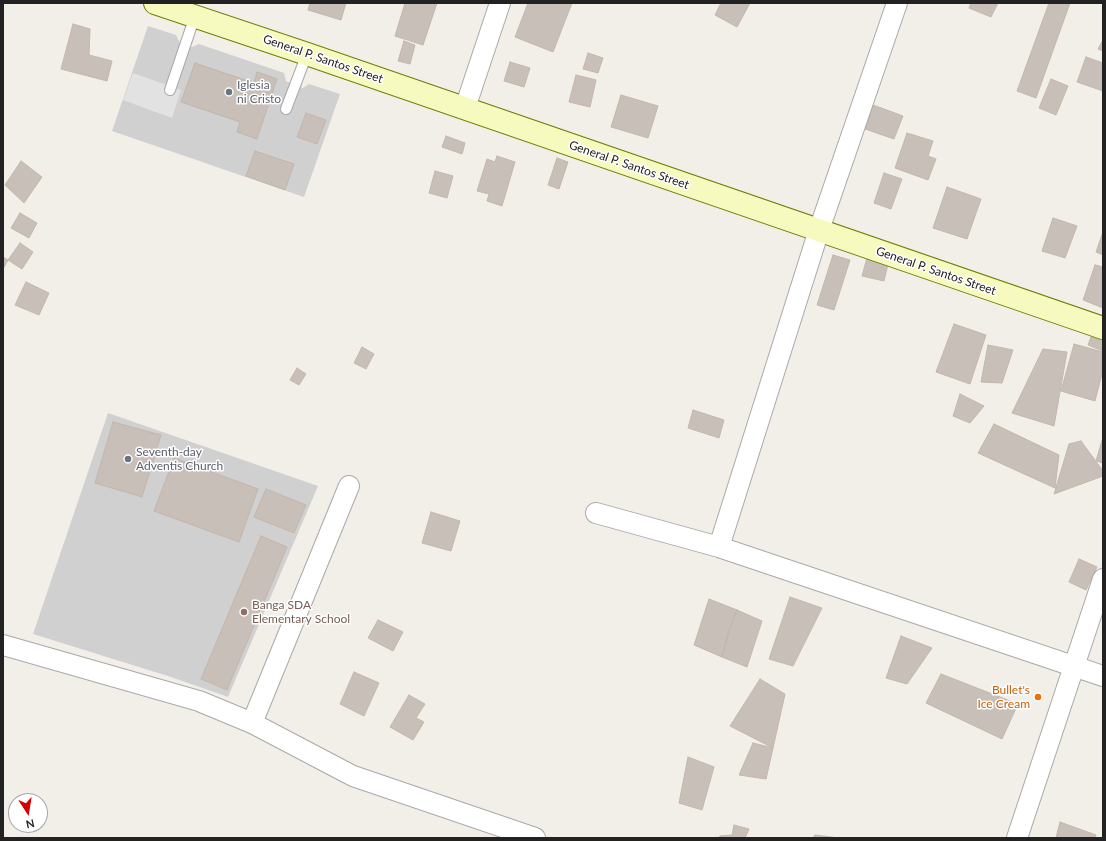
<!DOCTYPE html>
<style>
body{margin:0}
#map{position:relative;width:1106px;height:841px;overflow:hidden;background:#f2efe9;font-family:Lato,sans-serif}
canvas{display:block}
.frame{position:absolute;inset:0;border:4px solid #222;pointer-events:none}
.north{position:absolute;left:8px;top:793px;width:40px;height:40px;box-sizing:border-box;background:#fff;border:1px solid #a7a7a7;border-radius:50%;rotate:168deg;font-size:11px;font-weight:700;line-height:16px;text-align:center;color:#222}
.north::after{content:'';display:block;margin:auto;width:14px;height:18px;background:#d40000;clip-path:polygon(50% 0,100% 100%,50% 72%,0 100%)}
</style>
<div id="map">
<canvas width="1106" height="841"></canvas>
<div class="frame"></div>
<div class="north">N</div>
</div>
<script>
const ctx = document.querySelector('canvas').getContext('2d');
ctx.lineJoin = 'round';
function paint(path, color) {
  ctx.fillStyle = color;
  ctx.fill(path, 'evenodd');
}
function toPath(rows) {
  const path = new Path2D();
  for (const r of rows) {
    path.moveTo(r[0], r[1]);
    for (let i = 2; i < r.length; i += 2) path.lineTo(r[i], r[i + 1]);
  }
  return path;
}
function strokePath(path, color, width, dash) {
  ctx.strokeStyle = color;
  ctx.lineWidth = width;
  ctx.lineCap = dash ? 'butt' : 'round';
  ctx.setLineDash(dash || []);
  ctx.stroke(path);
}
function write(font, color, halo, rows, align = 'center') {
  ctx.font = font + ' Lato,sans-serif';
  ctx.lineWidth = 3;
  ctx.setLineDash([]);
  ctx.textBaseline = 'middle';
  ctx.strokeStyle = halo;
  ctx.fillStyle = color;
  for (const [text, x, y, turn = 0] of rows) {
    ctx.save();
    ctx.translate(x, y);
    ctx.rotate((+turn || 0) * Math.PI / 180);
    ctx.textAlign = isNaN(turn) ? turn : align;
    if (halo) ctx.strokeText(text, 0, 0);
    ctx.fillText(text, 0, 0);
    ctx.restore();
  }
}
paint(toPath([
 [148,26,176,35,180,43,192,47,199,44,284,73,286,81,303,88,309,84,340,94,304,197,112,131],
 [108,413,318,486,228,697,171,677,33,634]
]), '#d0d0d0');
paint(toPath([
 [133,73,181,90,172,118,123,100]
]), '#e2e2e2');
const building = toPath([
 [310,3,346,3,341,20,308,10,310,3],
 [405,3,437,3,423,45,395,36,405,3],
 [528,3,572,3,553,52,515,37,528,3],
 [721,3,750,3,737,27,715,15,721,3],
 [971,3,998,3,991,17,969,8,971,3],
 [1049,3,1070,3,1036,98,1017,91,1049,3],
 [73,24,90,29,89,55,112,61,107,81,61,69,73,24],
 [1103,40,1103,51,1098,49,1103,40],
 [404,41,415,45,410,64,398,61,404,41],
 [588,53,603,58,598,73,583,69,588,53],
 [1086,57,1103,63,1103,91,1077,82,1086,57],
 [510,62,530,68,524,87,504,81,510,62],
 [195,63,254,83,257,72,277,79,257,139,237,132,240,122,181,102,195,63],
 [576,75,596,80,590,107,569,102,576,75],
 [1051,79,1068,86,1056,115,1039,108,1051,79],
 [621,95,658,106,648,138,611,127,621,95],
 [873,105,903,116,894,139,865,129,873,105],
 [306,113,326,120,317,144,297,137,306,113],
 [907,133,933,141,928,156,936,159,928,180,895,168,907,133],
 [446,136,465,143,462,154,442,147,446,136],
 [255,151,294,164,285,190,246,176,255,151],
 [497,156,515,162,502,206,487,201,489,194,477,191,487,159,495,162,497,156],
 [557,158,568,162,559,189,548,185,557,158],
 [21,161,42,177,24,203,5,185,21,161],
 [435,171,453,176,447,198,429,193,435,171],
 [884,173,902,179,891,209,874,203,884,173],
 [947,187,981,199,967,239,933,228,947,187],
 [20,213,37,223,29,238,11,228,20,213],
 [1053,218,1077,226,1065,258,1042,251,1053,218],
 [1103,232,1103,255,1096,252,1103,232],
 [20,243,33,252,22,269,8,260,20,243],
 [833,255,850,260,834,310,817,305,833,255],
 [3,257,8,260,3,269,3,257],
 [867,258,888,264,884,281,862,276,867,258],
 [1095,265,1103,267,1103,308,1083,300,1095,265],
 [26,282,49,293,39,315,15,305,26,282],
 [954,324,986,335,970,384,936,372,954,324],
 [1091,337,1103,341,1103,351,1088,345,1091,337],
 [1074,344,1103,352,1103,370,1095,401,1061,391,1074,344],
 [988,345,1013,350,1002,383,981,382,988,345],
 [362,347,374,354,366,369,354,363,362,347],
 [1043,349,1067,352,1054,426,1012,413,1043,349],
 [297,368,306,374,299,385,290,380,297,368],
 [960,394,984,406,970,423,953,416,960,394],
 [693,410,724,420,719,438,688,428,693,410],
 [113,422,161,435,142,497,95,483,113,422],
 [994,424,1059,455,1055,488,978,453,994,424],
 [1103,437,1103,463,1096,461,1103,437],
 [1081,441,1103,471,1103,476,1054,494,1069,444,1081,441],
 [174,458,258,489,239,542,154,511,174,458],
 [266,489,306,505,294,533,254,517,266,489],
 [431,512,460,521,451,551,422,543,431,512],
 [261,536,287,547,227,690,201,679,261,536],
 [1079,559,1097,567,1086,590,1069,582,1079,559],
 [790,597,822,608,793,666,769,659,790,597],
 [709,599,737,610,728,634,722,657,694,645,709,599],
 [737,610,762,621,747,667,722,657,728,634,737,610],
 [378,620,403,632,393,651,368,638,378,620],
 [901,636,932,648,907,684,886,678,901,636],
 [354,672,379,683,364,716,340,704,354,672],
 [941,674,1018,704,1002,739,926,703,941,674],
 [760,679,785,694,773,748,730,726,760,679],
 [409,695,425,704,416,718,424,722,413,740,390,727,409,695],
 [753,743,773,748,766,779,739,775,753,743],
 [688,757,714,767,702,810,679,803,688,757],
 [1060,822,1096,835,1095,838,1056,838,1060,822],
 [734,825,749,829,745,838,719,838,720,836,732,835,734,825],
 [815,835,839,838,813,838,815,835]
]);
paint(building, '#c7bfb8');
strokePath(building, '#c4b6ab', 1);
const lane = toPath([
 [170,90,195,16],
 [286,109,307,54]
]);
const street = toPath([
 [465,108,500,3],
 [596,513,719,547,1103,676],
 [719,547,819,230,897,3],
 [3,645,199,701,252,723,353,776,535,838],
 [252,723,349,486],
 [1017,838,1103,579]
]);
const secondary = toPath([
 [155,3,307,54,1103,328]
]);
strokePath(lane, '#a9a9a9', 12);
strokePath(street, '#a9a9a9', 22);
strokePath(secondary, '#707d05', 24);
strokePath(lane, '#fff', 10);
strokePath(street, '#fff', 20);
strokePath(secondary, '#f7fabf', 22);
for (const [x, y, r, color] of [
 [229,92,4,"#6b7280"],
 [128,459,4,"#6b7280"],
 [244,612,4,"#8d6e63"],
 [1038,697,4,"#e8710a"]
]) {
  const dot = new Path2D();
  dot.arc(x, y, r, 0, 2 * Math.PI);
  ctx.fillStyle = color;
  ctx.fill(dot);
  strokePath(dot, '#fff', 1.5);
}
write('12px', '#222', '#fff', [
 ["General P. Santos Street",323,59,19],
 ["General P. Santos Street",629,165,19],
 ["General P. Santos Street",936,271,19]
]);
write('12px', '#5b616d', '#fff', [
 ["Iglesia",237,85],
 ["ni Cristo",237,99],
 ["Seventh-day",136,452],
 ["Adventis Church",136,466]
], 'left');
write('12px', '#785e54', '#fff', [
 ["Banga SDA",252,605],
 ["Elementary School",252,619]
], 'left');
write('12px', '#c56008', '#fff', [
 ["Bullet's",1030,690],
 ["Ice Cream",1030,704]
], 'right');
</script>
